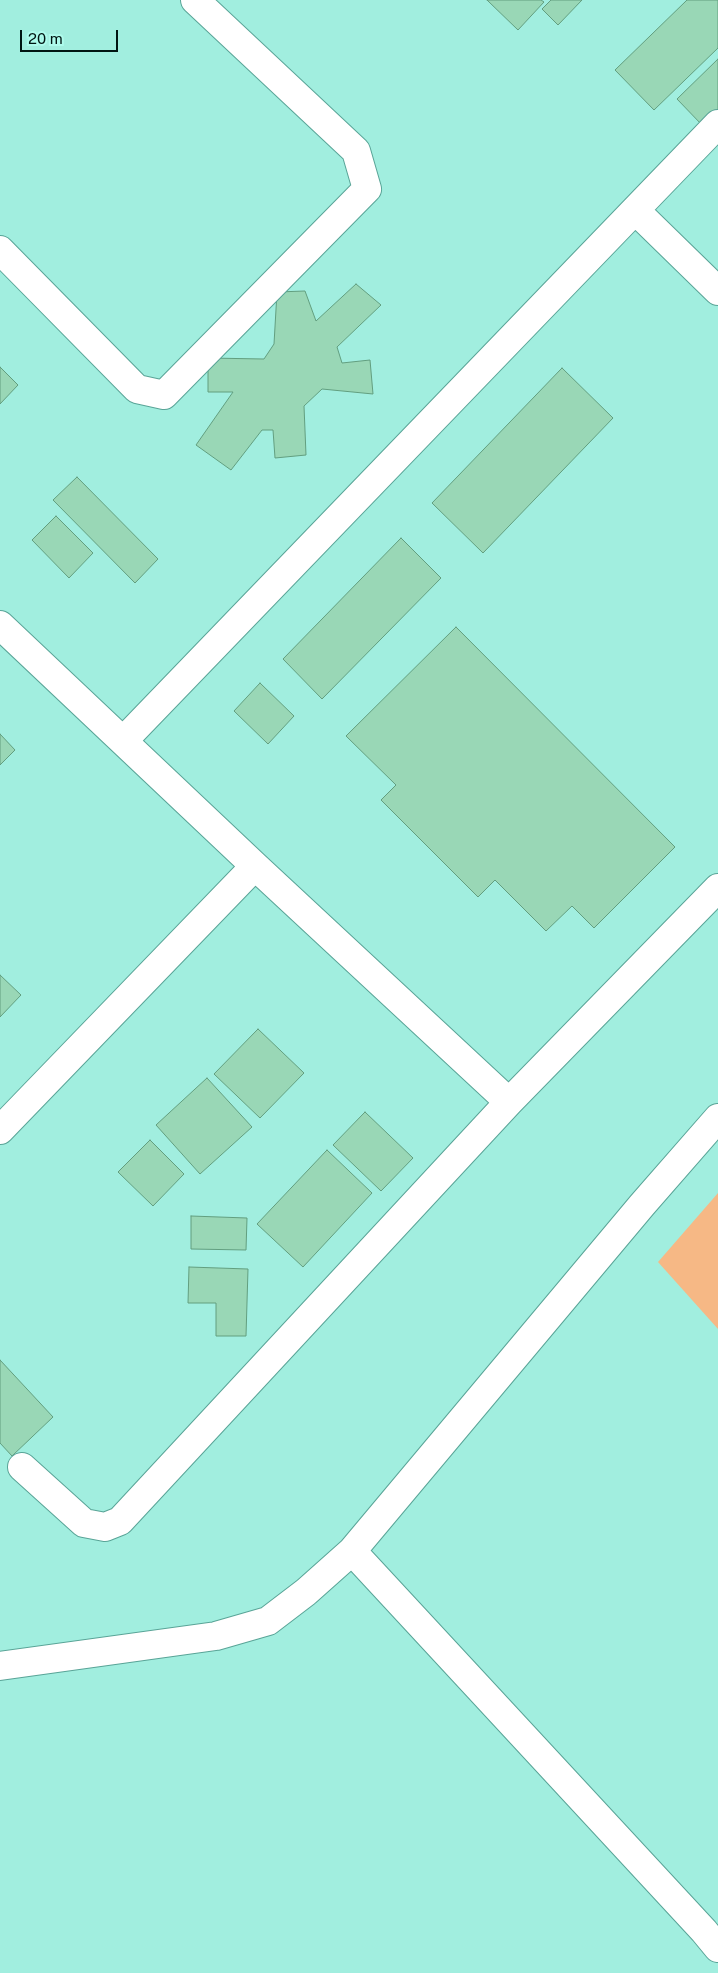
<!DOCTYPE html>
<style>
body{margin:0}
#map{position:relative;width:718px;height:1973px;overflow:hidden;background:#a1eedf;font-family:"Public Sans",sans-serif}
canvas{display:block}
.scale{position:absolute;left:20px;top:30px;width:98px;height:22px;box-sizing:border-box;border:2px solid #001512;border-top:0;padding-left:6px;font-size:15px;line-height:18px;white-space:nowrap;color:#001512;-webkit-text-stroke:4px #aefbec;paint-order:stroke}
</style>
<div id="map">
<canvas width="718" height="1973"></canvas>
<div class="scale">20 m</div>
</div>
<script>
const ctx = document.querySelector('canvas').getContext('2d');
ctx.lineJoin = 'round';
function paint(path, color) {
  ctx.fillStyle = color;
  ctx.fill(path, 'evenodd');
}
function toPath(rows) {
  const path = new Path2D();
  for (const r of rows) {
    path.moveTo(r[0], r[1]);
    for (let i = 2; i < r.length; i += 2) path.lineTo(r[i], r[i + 1]);
  }
  return path;
}
function strokePath(path, color, width, dash) {
  ctx.strokeStyle = color;
  ctx.lineWidth = width;
  ctx.lineCap = dash ? 'butt' : 'round';
  ctx.setLineDash(dash || []);
  ctx.stroke(path);
}
paint(toPath([
 [718,1193,718,1329,658,1262]
]), '#f6b885');
const building = toPath([
 [487,0,541,0,544,2,518,30,487,0],
 [551,0,582,0,558,25,542,9,551,0],
 [687,0,718,0,718,48,654,110,615,70,687,0],
 [718,59,718,109,702,125,677,99,718,59],
 [356,284,381,305,337,347,342,363,370,360,373,394,322,389,304,406,306,455,275,458,273,430,262,430,231,470,196,445,233,392,208,392,208,358,264,359,274,344,277,292,305,291,316,321,356,284],
 [0,367,18,385,0,404,0,367],
 [562,368,613,418,483,553,432,503,562,368],
 [77,477,158,559,135,583,53,500,77,477],
 [56,516,93,553,69,578,32,540,56,516],
 [401,538,441,578,322,699,283,659,401,538],
 [456,627,675,847,594,928,572,906,546,931,495,880,478,897,381,800,396,785,346,736,456,627],
 [260,683,294,716,268,744,234,711,260,683],
 [0,734,15,750,0,765,0,734],
 [0,975,21,995,0,1017,0,975],
 [258,1029,304,1073,260,1118,214,1074,258,1029],
 [207,1078,252,1127,200,1174,156,1125,207,1078],
 [365,1112,413,1158,381,1191,333,1145,365,1112],
 [150,1140,184,1174,153,1206,118,1172,150,1140],
 [327,1150,372,1193,303,1267,257,1224,327,1150],
 [191,1216,247,1218,246,1250,191,1249,191,1216],
 [189,1267,248,1269,246,1336,216,1336,216,1303,188,1303,189,1267],
 [0,1360,53,1417,12,1456,0,1443,0,1360]
]);
paint(building, '#99d7b6');
strokePath(building, '#629e7f', 1);
const minor = toPath([
 [635,210,718,291],
 [0,250,137,389,164,395,367,189,356,151,195,0],
 [0,625,255,866,509,1102],
 [123,741,718,124],
 [0,1130,255,866],
 [22,1467,84,1523,105,1527,120,1521,509,1102,718,888],
 [352,1551,704,1931,718,1948],
 [0,1666,216,1636,268,1621,306,1592,352,1551,642,1205,718,1118]
]);
strokePath(minor, '#59a497', 30);
strokePath(minor, '#fff', 28);
</script>
